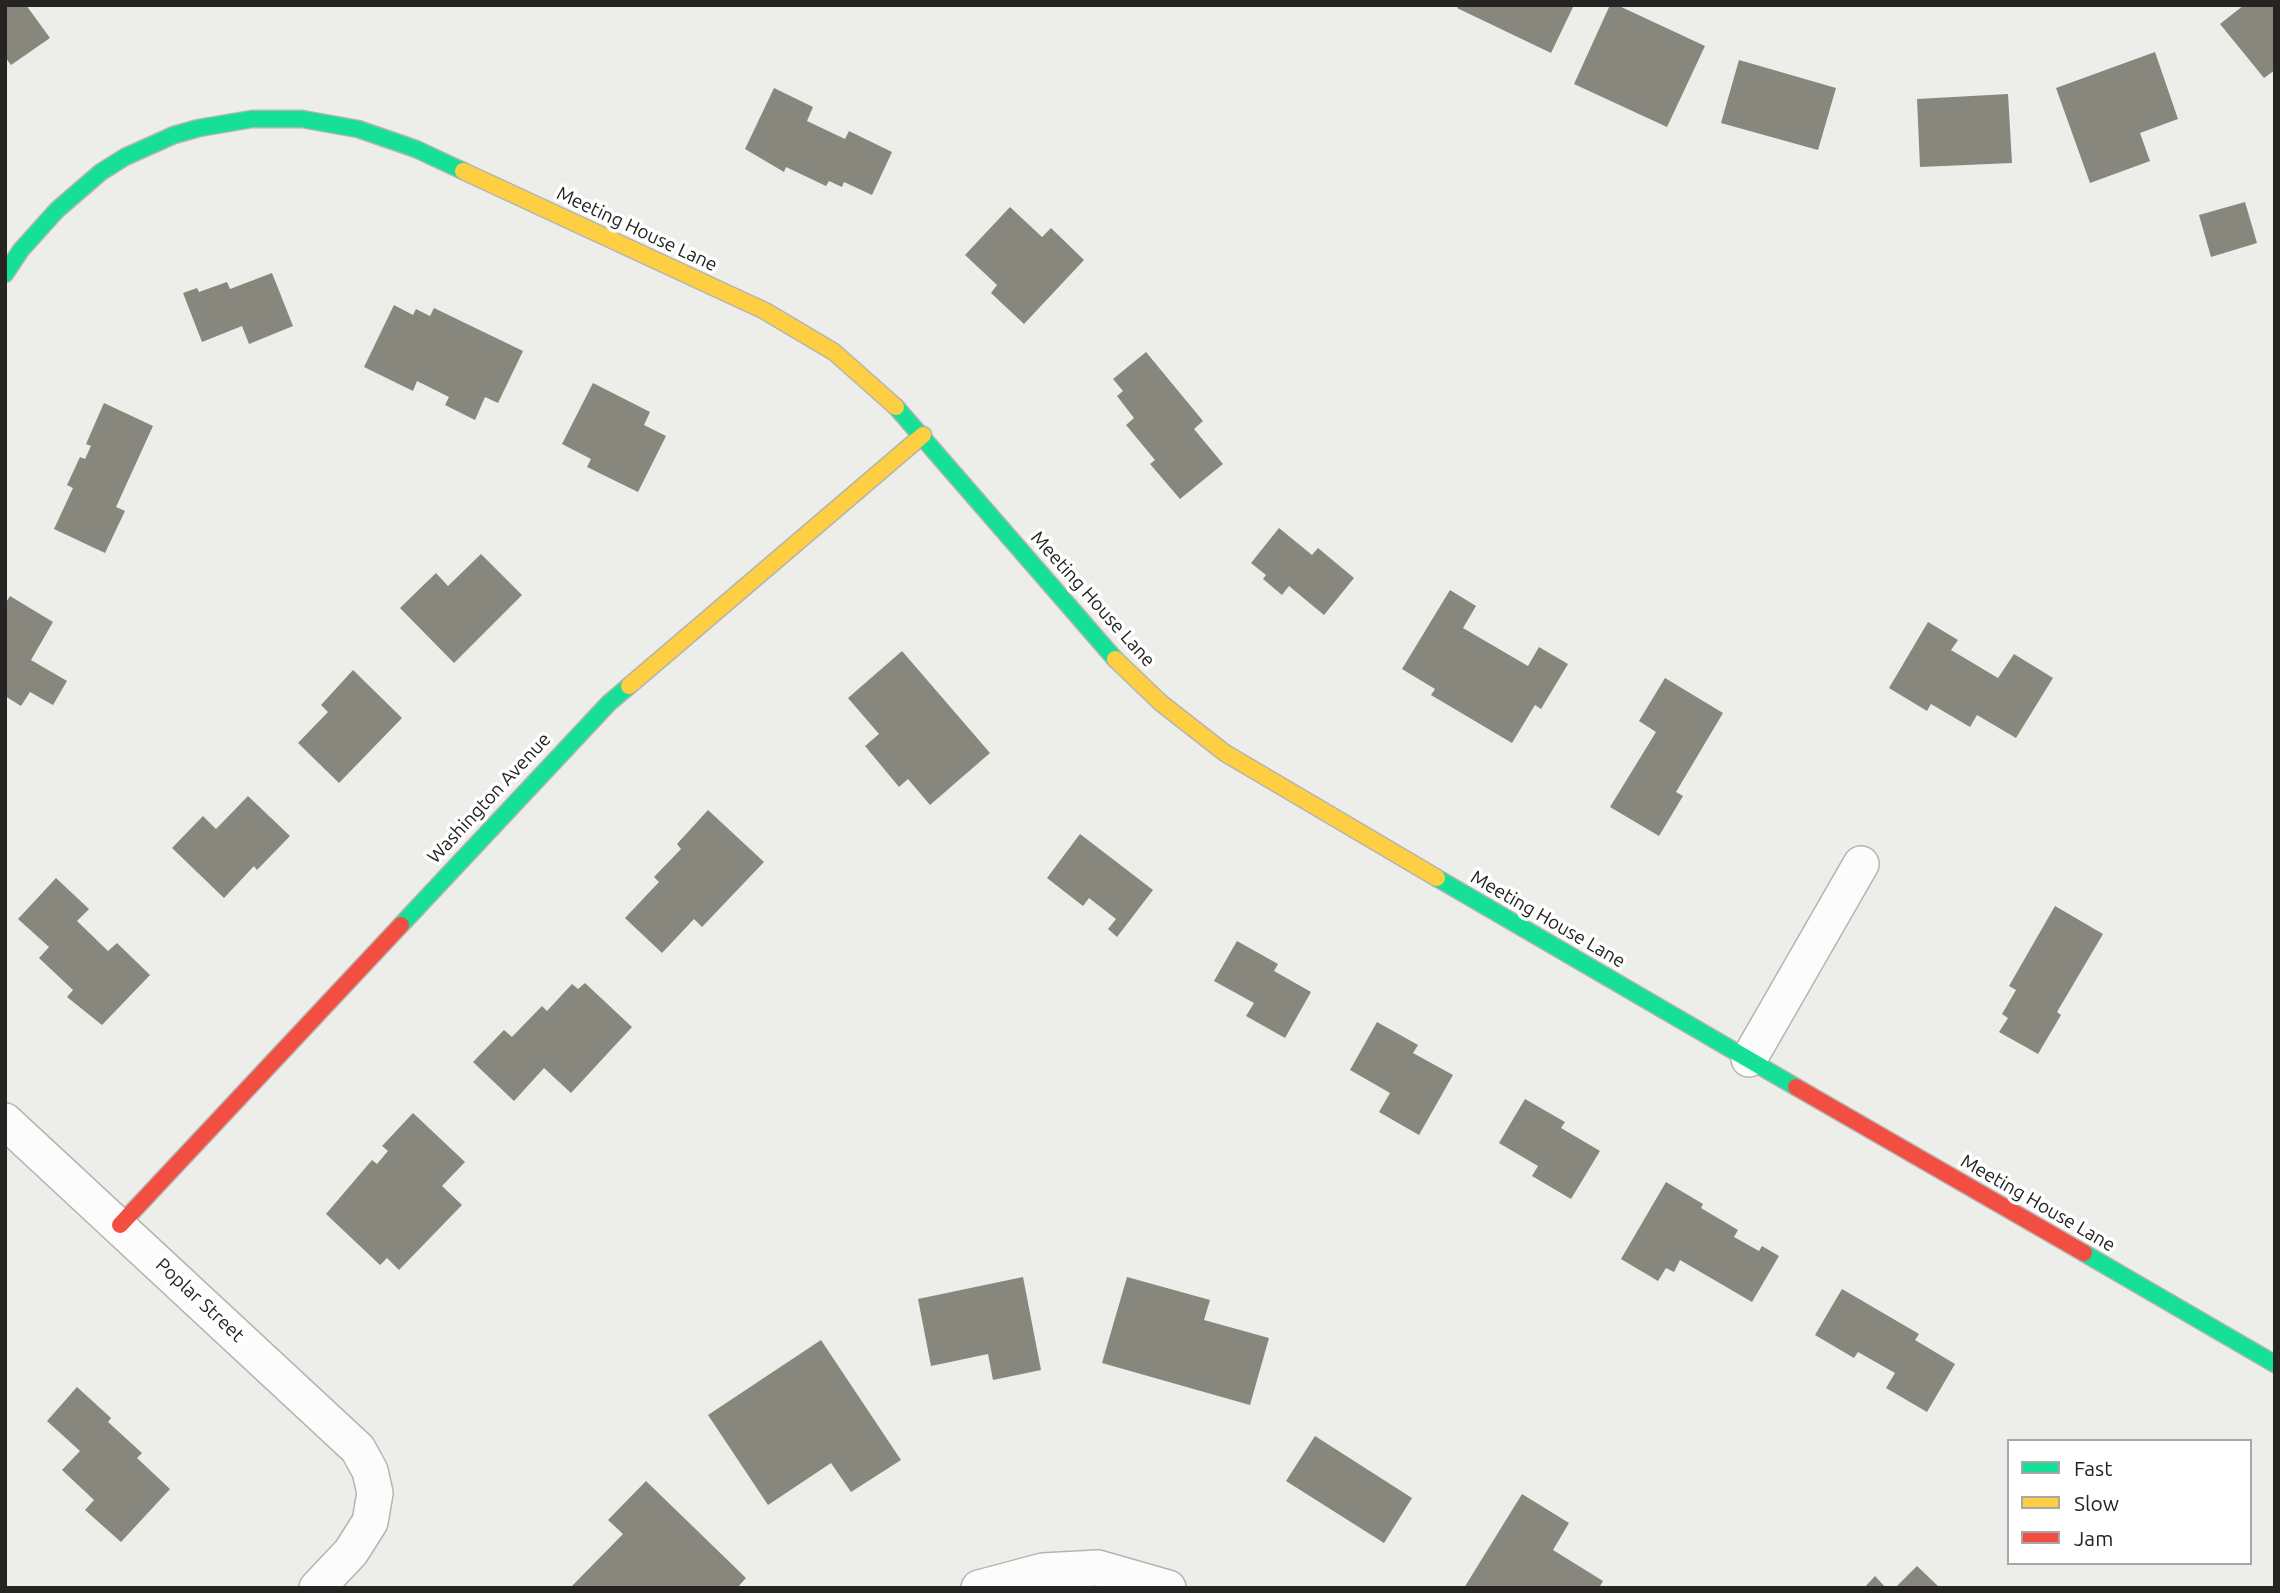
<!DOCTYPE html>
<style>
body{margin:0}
#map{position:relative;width:2280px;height:1593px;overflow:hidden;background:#edede9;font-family:Ubuntu,sans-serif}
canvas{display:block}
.frame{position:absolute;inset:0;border:7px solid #252422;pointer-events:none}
.legend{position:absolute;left:2007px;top:1439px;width:245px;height:126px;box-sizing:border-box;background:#fff;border:2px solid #a8a7a7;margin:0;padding:9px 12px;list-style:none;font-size:21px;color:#252422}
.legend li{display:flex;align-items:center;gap:14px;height:35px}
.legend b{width:35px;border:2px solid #a8a7a7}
</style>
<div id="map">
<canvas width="2280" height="1593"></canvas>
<div class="frame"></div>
<ul class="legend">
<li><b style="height:9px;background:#16e098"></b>Fast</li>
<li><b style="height:9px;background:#ffcf43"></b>Slow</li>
<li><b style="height:9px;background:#f24e42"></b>Jam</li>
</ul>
</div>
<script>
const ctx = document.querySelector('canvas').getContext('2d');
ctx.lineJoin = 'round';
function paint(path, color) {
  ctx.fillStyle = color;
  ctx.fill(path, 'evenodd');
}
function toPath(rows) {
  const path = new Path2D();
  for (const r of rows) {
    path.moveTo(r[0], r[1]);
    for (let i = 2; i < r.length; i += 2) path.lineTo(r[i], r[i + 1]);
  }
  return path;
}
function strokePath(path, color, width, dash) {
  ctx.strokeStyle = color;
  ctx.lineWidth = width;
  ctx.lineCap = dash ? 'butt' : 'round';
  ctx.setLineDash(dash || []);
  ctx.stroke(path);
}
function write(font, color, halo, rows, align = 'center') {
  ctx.font = font + ' Ubuntu,sans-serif';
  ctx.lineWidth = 7;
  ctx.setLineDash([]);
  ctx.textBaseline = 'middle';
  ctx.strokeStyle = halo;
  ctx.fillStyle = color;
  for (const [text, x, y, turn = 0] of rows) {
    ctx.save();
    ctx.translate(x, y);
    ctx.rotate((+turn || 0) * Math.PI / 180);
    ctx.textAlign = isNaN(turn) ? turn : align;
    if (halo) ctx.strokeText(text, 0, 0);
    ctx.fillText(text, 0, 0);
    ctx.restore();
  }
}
paint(toPath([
 [8,5,26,5,50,38,11,65,5,57,5,7],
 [1459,5,1574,5,1551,53,1457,8],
 [1610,5,1617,5,1705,46,1667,127,1574,84],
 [2244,5,2275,5,2275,70,2264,78,2220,24],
 [2155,52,2178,119,2140,133,2150,161,2090,183,2056,88],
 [1739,60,1836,88,1818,150,1721,123],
 [774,88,813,107,807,121,845,139,849,131,892,152,872,195,844,182,842,187,829,181,826,186,786,167,784,172,745,149],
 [2008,94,2012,163,1920,167,1917,99],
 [2245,202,2257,243,2211,257,2199,215],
 [1010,207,1042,237,1051,228,1084,260,1024,324,991,293,997,285,965,255],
 [272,273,293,326,249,344,242,326,202,342,183,293,197,288,199,292,227,282,230,289],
 [394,305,413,315,416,309,430,316,434,308,523,351,498,403,485,397,475,420,445,405,449,397,417,381,413,391,364,367],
 [1146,352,1203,421,1194,429,1223,464,1180,499,1150,464,1155,460,1126,425,1134,418,1117,396,1123,391,1113,379],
 [593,383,650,412,644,425,666,436,638,492,587,467,591,459,562,444],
 [104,403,153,426,116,507,125,511,105,553,54,529,73,488,67,485,80,457,85,459,91,446,86,444],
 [1279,528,1312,555,1318,548,1354,578,1324,615,1289,586,1282,595,1263,579,1266,575,1251,563],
 [481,554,522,595,454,663,400,608,436,573,448,586],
 [1450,590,1476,606,1463,628,1528,666,1539,647,1568,664,1541,709,1535,705,1512,743,1431,695,1435,689,1402,669],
 [10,596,53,622,31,660,67,681,53,705,30,692,21,706,5,696,5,604],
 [1928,622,1958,640,1951,650,1998,678,2014,654,2053,678,2016,738,1977,715,1970,727,1931,704,1927,711,1889,688],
 [902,651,990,753,930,805,908,779,899,787,865,746,879,734,848,698],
 [353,670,402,718,339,783,298,743,328,712,321,705],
 [1665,678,1723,713,1676,792,1683,796,1659,836,1610,807,1656,732,1639,721],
 [248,796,290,836,257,870,254,866,224,898,172,848,203,816,216,829],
 [708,810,764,862,702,927,694,919,662,953,625,918,659,882,654,877,681,849,677,844],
 [1080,834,1153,890,1117,937,1108,929,1116,919,1089,898,1083,906,1047,878],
 [56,878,89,909,77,921,108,951,117,943,150,975,102,1025,67,997,73,990,39,958,49,947,18,919],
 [2055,906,2103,934,2057,1012,2061,1015,2038,1054,1999,1032,2008,1018,2002,1014,2016,990,2009,986],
 [1237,941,1278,964,1274,971,1311,992,1285,1038,1246,1016,1254,1003,1214,981],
 [585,983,632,1027,571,1093,544,1068,514,1101,473,1062,504,1030,512,1037,542,1006,547,1011,572,984,578,989],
 [1377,1022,1418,1045,1413,1053,1453,1075,1419,1135,1379,1112,1390,1093,1350,1070],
 [1525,1099,1565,1122,1561,1128,1600,1151,1571,1199,1532,1176,1538,1166,1499,1143],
 [413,1113,465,1162,442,1186,462,1205,399,1270,387,1258,380,1265,326,1214,372,1160,377,1164,388,1151,382,1146],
 [1666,1182,1703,1204,1701,1208,1738,1230,1734,1237,1759,1251,1762,1246,1779,1256,1752,1302,1680,1260,1674,1272,1666,1268,1658,1281,1621,1259],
 [1023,1277,1041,1370,993,1380,988,1354,931,1366,918,1299],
 [1127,1277,1210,1300,1204,1320,1269,1338,1250,1405,1102,1363],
 [1842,1289,1919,1334,1915,1340,1955,1364,1927,1412,1886,1388,1895,1373,1858,1352,1854,1358,1815,1335],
 [821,1340,901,1460,851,1492,831,1463,768,1505,708,1415],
 [77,1387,111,1418,108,1422,142,1453,137,1458,170,1489,121,1542,85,1510,94,1500,62,1470,80,1451,47,1421],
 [1315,1436,1412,1498,1384,1543,1286,1481],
 [646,1481,746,1578,737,1588,570,1588,623,1534,608,1520],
 [1522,1494,1569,1523,1553,1550,1603,1581,1599,1588,1464,1588],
 [1917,1566,1940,1588,1895,1588],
 [1875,1576,1886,1588,1864,1588]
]), '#88877d');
const street = toPath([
 [1749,1059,1861,864],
 [5,1121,358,1449,370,1471,375,1493,370,1522,351,1552,317,1588],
 [979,1588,1043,1571,1098,1568,1168,1588]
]);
const fast = toPath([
 [5,274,21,250,57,210,101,172,125,157,174,135,199,128,252,119,302,119,358,129,416,149,463,171],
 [896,407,1115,659],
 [1437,878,1796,1087],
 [401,925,609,703,629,686],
 [2084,1253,2275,1364]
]);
const slow = toPath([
 [463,171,765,311,834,352,896,407],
 [1115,659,1161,703,1225,753,1437,878],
 [629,686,923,435]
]);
const jam = toPath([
 [1796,1087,2084,1253],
 [120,1225,401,925]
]);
strokePath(street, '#b4b4b1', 38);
strokePath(fast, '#b4b4b1', 19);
strokePath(slow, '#b4b4b1', 19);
strokePath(jam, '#b4b4b1', 19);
strokePath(street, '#fcfcfc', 35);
strokePath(fast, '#16e098', 16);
strokePath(slow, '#ffcf43', 16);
strokePath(jam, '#f24e42', 16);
write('19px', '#252422', '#fff', [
 ["Meeting House Lane",637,229,25],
 ["Meeting House Lane",1093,599,48],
 ["Washington Avenue",489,798,-47],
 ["Meeting House Lane",1548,919,30],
 ["Meeting House Lane",2038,1203,30],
 ["Poplar Street",200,1300,43]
]);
</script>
